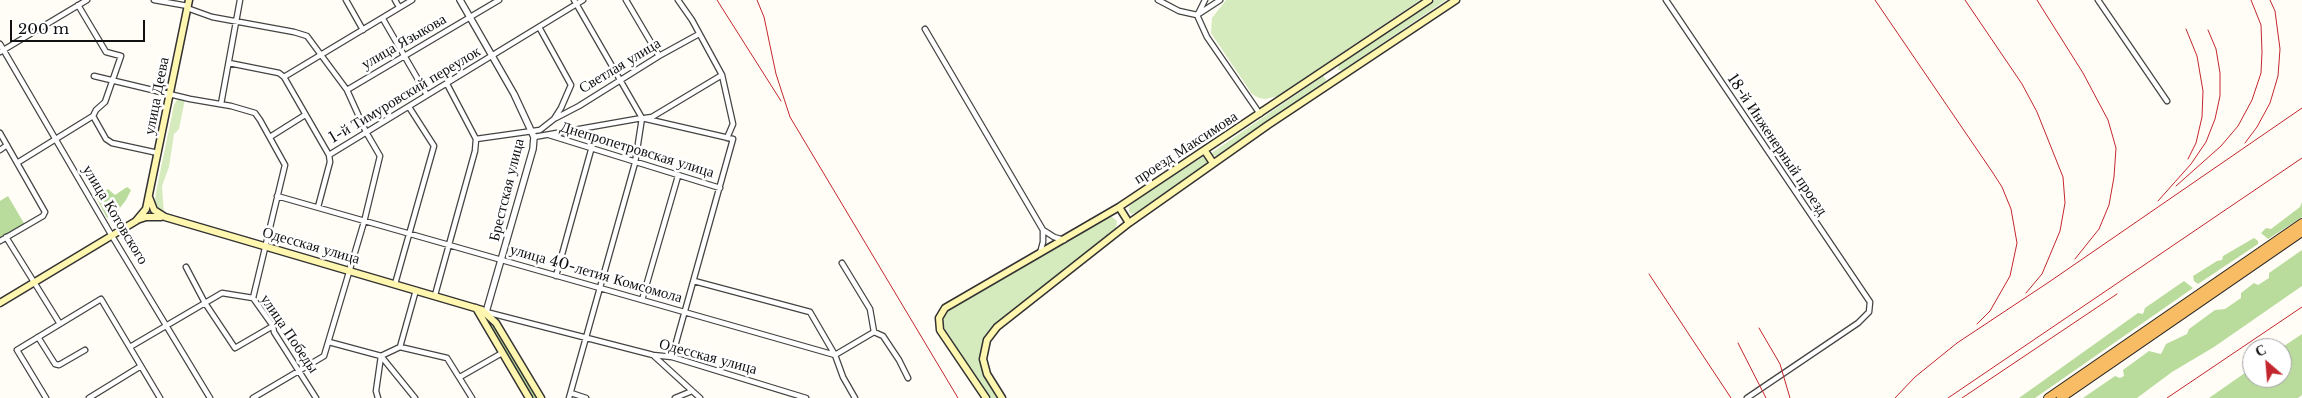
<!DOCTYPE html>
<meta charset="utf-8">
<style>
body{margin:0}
#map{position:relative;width:2302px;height:398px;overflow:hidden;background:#fffdf5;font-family:"Libre Baskerville",serif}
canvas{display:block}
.north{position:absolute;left:2242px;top:338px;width:50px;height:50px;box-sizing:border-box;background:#fff;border:1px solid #a0a0a0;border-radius:50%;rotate:333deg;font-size:14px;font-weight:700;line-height:20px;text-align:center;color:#111}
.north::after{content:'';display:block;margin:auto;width:18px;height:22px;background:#c4262e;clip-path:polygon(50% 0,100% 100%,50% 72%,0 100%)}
.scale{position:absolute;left:10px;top:20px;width:135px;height:22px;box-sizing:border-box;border:2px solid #111;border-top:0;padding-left:6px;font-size:15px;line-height:18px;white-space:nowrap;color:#111;-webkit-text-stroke:4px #fff;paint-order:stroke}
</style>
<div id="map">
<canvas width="2302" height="398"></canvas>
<div class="north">С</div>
<div class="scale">200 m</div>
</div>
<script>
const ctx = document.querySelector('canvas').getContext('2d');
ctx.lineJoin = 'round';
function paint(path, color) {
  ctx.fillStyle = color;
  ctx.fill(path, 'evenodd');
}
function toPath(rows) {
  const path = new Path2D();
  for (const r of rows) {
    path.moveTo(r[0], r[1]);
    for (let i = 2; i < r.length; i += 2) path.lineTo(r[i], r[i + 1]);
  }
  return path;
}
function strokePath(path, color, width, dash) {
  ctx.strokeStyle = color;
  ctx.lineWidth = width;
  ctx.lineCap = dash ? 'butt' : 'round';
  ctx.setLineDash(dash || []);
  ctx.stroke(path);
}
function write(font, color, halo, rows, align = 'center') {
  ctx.font = font + ' "Libre Baskerville",serif';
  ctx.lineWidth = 5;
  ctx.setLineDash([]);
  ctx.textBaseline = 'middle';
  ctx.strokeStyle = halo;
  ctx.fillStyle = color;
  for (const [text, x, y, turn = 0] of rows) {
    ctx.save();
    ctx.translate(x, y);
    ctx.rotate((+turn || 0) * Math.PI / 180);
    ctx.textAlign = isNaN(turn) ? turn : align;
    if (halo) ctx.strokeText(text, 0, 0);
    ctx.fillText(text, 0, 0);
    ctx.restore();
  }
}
paint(toPath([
 [1226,0,1420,0,1278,96,1265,99,1259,98,1252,94,1211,33,1212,18],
 [1435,0,1446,0,1343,70,1338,70,1339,65],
 [1323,76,1326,79,1325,82,1216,156,1212,155,1213,152],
 [178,98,185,99,179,129,174,134,169,167,162,186,164,214,159,210,155,202,156,192,174,105],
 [1204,156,1208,163,1203,168,1140,211,1131,214,1129,212,1129,207,1134,201],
 [1112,217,1117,221,1116,228,995,325,985,336,979,359,983,374,998,398,991,398,946,333,943,322,945,313,952,306,1106,218]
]), '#d5ebbd');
paint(toPath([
 [127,187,131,190,126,200,116,213,107,218,96,197,108,189,115,195],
 [8,196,25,225,0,240,0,201],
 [2302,202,2302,217,2268,239,2261,233,2266,228,2271,229,2300,207],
 [2254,238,2258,241,2258,244,2198,284,2194,281,2193,276,2217,261,2222,260,2223,256],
 [2302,250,2302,286,2214,347,2172,372,2137,398,2083,398,2115,376,2120,378,2124,376,2123,370,2149,351,2161,354,2166,344,2187,334,2189,329,2215,310,2225,309,2241,298,2241,293,2254,283,2258,285,2269,278,2269,273],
 [2184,281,2193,288,2035,398,2019,398,2138,313,2143,314,2145,308],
 [480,314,492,321,539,398,531,398],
 [2302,334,2302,395,2298,398,2209,398,2252,368,2252,378,2282,378,2281,348]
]), '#b9dc9c');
const minor = toPath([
 [154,0,188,6],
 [346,0,363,30],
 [395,0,399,7],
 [626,0,659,56],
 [678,0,692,20,722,75,733,124,727,138],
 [1158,0,1179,11,1197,15],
 [1666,0,1870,302,1869,312,1858,323,1747,398],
 [2098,0,2167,101],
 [78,5,106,52,121,56,105,102,96,110,93,116],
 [187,8,212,17,294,32,307,36,347,90,366,132,380,156,364,222,324,356,253,398],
 [1198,14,1205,0],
 [1197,15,1207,37,1260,114],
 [1197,15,1220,0],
 [383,19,427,95],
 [925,29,1043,230,1054,237,1064,240],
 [0,44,112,236,210,398],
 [0,52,87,0],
 [229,63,279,73,284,77,329,155,330,162,318,207],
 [94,76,190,99,231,106,255,113,260,120,285,165,253,298],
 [284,77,412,0],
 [347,90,499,0],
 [221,104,240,0],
 [93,116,106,139,112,143,158,153],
 [556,118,579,106,659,56,699,34],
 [645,118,652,117,722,75],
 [0,133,45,212,43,216,0,241],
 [549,135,720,188],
 [270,137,305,115],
 [534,137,642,118,733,139,672,357],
 [476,139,540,130,554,119,561,108,571,85,539,27],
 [0,150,7,145],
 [329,155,583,0],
 [17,163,93,116],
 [277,196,835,355,874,332],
 [6,237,60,324],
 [1040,253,1043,242,1043,230],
 [842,263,870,309,874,332,883,336,899,360,908,378],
 [186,267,205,303,235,348,273,326],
 [556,276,591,150],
 [694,281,810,312,835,355,843,377,855,398],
 [395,284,434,146,409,107],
 [435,295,475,151,476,139,447,84],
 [642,300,678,176],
 [486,312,653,355,672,357,806,398],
 [38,337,55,364,59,365,85,350],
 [329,342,381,356,415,398],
 [130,347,222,293,253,298,273,326,274,332,316,398],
 [400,347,447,358,472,398],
 [400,347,416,290],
 [381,356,400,347],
 [654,356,700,398],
 [460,377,502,353],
 [571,393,586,398],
 [46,398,17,350,101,299,160,398],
 [89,398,141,366],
 [378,398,376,391,381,356],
 [569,398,635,163,642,118,574,0],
 [675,398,692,391]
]);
const tertiary = toPath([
 [460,0,514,94,534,137,533,149,486,312]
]);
const secondary = toPath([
 [1205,151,1213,163],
 [149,197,154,210,165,217,482,310,496,323,541,398],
 [1119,207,1129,223],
 [137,220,146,217,161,217],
 [0,303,136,221,146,209,189,0],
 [476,308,529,398],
 [986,398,940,330,939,318,945,308,1119,207,1429,0],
 [1002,398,987,374,983,359,987,340,997,327,1129,223,1268,125,1456,0]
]);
const trunk = toPath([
 [2048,398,2302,223],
 [2061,398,2302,232]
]);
strokePath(minor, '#444', 7);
strokePath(tertiary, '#444', 8);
strokePath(secondary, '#333', 9);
strokePath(trunk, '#222', 10);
strokePath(minor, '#fff', 4.5);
strokePath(tertiary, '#fff', 5.5);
strokePath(secondary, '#fff6b0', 6);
strokePath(trunk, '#f7bc64', 8);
strokePath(toPath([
 [717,0,781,101],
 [757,0,764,17,776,74,790,117,958,398],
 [1875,0,1993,173,2002,187,2011,209,2017,243,2010,276,1990,311,1977,324],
 [1965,0,2022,84,2037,112,2063,177,2065,203,2060,231,2042,274,2026,293],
 [2037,0,2083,73,2108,120,2116,148,2114,177,2109,205,2099,229,2075,259],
 [2186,29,2197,56,2203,91,2202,117,2196,143,2188,159],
 [2245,143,2257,127,2270,103,2278,76,2280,49,2275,11,2270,0],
 [2176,186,2221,146,2238,126,2252,100,2261,73,2262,52,2261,25,2251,0],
 [2158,201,2191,164,2206,142,2215,119,2220,96,2220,73,2216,49,2208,30],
 [1649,274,1731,398],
 [1759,328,1780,364,1790,398],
 [1738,343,1766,398],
 [1895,398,1915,377,1957,343,2049,282,2302,108],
 [1948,398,2302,158],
 [1962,398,2117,294],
 [2167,398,2302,307]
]), '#c4262e', 1);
write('15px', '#111', '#fff', [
 ["улица Языкова",404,42,-30],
 ["Светлая улица",620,66,-31],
 ["1-й Тимуровский переулок",405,95,-31],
 ["улица Деева",157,96,-79],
 ["18-й Инженерный проезд",1777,145,56],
 ["проезд Максимова",1186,148,-33],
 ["Днепропетровская улица",637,150,17],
 ["Брестская улица",507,190,-76],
 ["улица Котовского",115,215,59],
 ["Одесская улица",311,246,16],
 ["улица 40-летия Комсомола",596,274,16],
 ["улица Победы",289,334,56],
 ["Одесская улица",708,357,15]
]);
</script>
